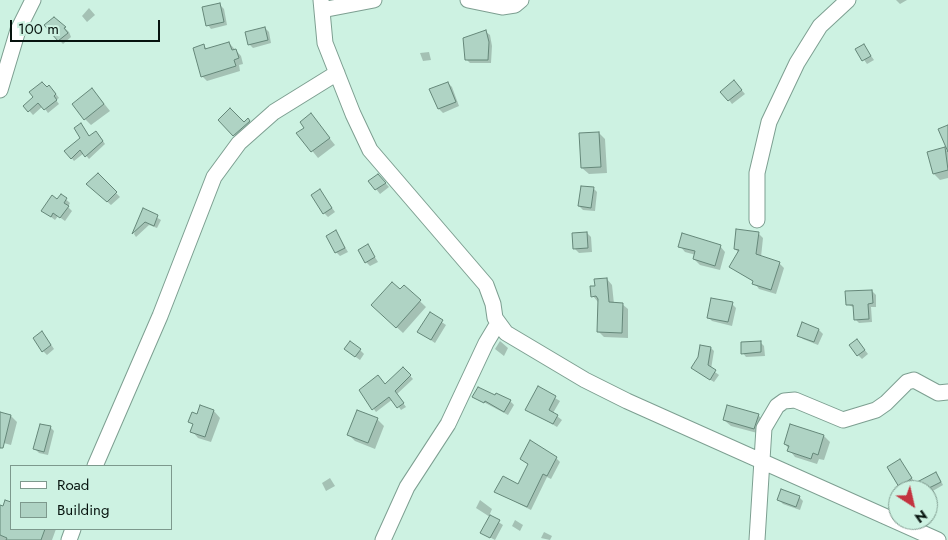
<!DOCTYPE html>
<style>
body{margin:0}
#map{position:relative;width:948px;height:540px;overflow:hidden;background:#cdf2e2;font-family:Jost,sans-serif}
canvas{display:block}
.legend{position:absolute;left:10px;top:465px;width:162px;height:65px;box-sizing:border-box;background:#cdf2e2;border:1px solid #7d998d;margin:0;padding:6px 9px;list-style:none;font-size:15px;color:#06130e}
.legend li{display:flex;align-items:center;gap:10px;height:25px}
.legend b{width:25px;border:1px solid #7d998d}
.north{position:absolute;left:888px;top:480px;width:50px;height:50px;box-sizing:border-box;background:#cdf2e2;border:1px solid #7d998d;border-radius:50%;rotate:145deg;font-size:14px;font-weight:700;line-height:20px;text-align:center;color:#06130e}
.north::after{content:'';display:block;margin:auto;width:18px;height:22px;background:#c3333f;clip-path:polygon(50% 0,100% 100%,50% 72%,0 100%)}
.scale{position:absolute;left:10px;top:20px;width:150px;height:22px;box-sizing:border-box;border:2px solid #06130e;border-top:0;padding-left:6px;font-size:15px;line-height:18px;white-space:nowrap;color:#06130e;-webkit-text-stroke:4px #cdf2e2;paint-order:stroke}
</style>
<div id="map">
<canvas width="948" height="540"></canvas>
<ul class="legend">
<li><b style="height:6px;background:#fff"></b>Road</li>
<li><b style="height:14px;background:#afd3c4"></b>Building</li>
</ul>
<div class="north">N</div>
<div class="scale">100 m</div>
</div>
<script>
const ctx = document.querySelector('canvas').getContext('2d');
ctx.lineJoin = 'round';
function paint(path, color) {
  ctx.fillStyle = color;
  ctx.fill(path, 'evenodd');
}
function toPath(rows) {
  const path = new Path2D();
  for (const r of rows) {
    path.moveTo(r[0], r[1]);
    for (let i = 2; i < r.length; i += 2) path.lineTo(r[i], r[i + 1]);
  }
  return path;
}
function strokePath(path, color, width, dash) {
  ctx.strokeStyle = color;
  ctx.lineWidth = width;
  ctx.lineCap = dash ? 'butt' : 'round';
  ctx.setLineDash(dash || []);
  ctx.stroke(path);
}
paint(toPath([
 [896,0,907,0,900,4],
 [220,5,224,9,227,25,211,29,208,25],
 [89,8,95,15,87,22,82,16],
 [54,18,69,32,71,37,63,44,46,26],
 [265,28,269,32,271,43,253,48,249,44],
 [486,32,490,35,492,46,491,63,470,63,467,60],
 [229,43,241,56,243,64,239,65,240,71,207,81,202,76,204,46,207,49],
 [864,46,874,60,867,64,857,50],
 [429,52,431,60,423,61,420,53],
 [448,83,452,87,459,106,443,113,439,109],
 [738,86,745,94,732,104,729,100],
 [47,88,53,90,59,98,56,100,59,104,48,113,43,106,33,115,25,106],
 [98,96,110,111,91,125,85,119],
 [311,115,335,145,318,158,298,133,306,128],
 [220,120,244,124,248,120,255,128,240,141],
 [84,128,90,137,99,135,105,144,89,159,84,153,74,161,66,151,82,138],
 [599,133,605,139,607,173,589,174,582,168],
 [945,149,948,152,948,178,940,180,934,174],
 [98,175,120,197,111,205,92,188],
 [382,179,389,187,380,194,370,181],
 [593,188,597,192,595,211,583,210,579,206],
 [320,191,335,212,328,217,324,213],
 [61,195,70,203,68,207,72,211,65,221,58,216,55,220,47,214],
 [144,210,161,220,157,228,149,225,136,237,134,234],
 [336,232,348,252,340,256,336,252],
 [587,233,591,237,592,252,579,253,575,249],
 [758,233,763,238,761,257,779,263,784,268,776,294,759,289,754,282,731,267,739,253,735,249],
 [368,246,378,262,370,266,366,262],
 [680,246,720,246,725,252,720,270,700,265,694,259,696,255,685,252],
 [607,279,612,285,614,304,622,304,628,309,628,338,604,337,599,332,598,302,593,296,596,287],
 [404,286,426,307,403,333,379,311],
 [872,291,876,295,876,307,871,307,872,322,859,323,855,319,855,308,847,304],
 [732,304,736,308,732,326,712,321,708,317],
 [430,314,446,325,435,343,419,332],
 [819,330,823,334,818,345,803,339,799,335],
 [46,337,54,349,47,355,43,351],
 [857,340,868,354,862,359,858,355],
 [500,341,508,348,504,356,495,349],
 [760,342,764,346,765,356,746,357,743,353],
 [711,348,714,351,711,369,719,375,714,382,696,371],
 [360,350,364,354,360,360,350,353],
 [403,368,413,379,397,394,406,407,401,410,393,399,376,412,361,391,385,385],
 [538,388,560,401,553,413,562,420,557,427,527,409],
 [474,397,510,401,514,405,508,415],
 [201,406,214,411,220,418,211,442,198,438,192,431,194,426,190,421,197,415],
 [0,413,11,416,17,422,11,445,0,442],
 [758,415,764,421,761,434,731,426,724,420],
 [377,419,384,426,375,449,355,441,349,435],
 [50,427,54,431,48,455,39,453,35,449],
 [824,436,830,442,824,460,819,459,817,464,795,457,785,444],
 [556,458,560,462,551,479,547,477,531,510,496,492,519,485,529,465,521,459],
 [900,461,916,484,936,474,939,477,943,485,931,492,936,501,928,505,928,490,904,490,900,486],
 [330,478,335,486,326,491,322,483],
 [799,497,803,501,800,510,783,504,779,500],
 [480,500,492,509,489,516,503,525,495,540,482,533,490,517,476,508],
 [5,502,11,504,11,529,56,529,52,540,0,540,0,506,3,508],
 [515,520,523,525,520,531,512,526],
 [544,532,552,536,550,540,541,538]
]), '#0003');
const building = toPath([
 [220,3,224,22,206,26,202,7,220,3],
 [54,17,66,27,64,28,68,33,58,41,44,25,54,17],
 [265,27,268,40,248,45,245,32,265,27],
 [486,30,489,42,488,60,465,60,463,38,486,30],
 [229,42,232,50,236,49,239,58,234,60,236,66,201,77,193,48,204,44,205,49,229,42],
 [864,44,871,56,862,61,855,49,864,44],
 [734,80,742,90,728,101,720,92,734,80],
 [42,82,47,87,49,85,56,94,54,96,57,100,44,110,38,103,28,112,23,106,33,97,29,92,42,82],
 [448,82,456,102,438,109,429,89,448,82],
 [92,88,104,104,84,120,72,104,92,88],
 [230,108,244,122,248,118,250,121,233,136,218,120,230,108],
 [311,113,330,138,311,152,296,133,304,128,300,122,311,113],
 [81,123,89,136,96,131,103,141,85,157,80,150,71,159,64,151,80,138,74,128,81,123],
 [948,125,948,152,938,129,948,125],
 [599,132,601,167,581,168,579,133,599,132],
 [945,147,948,170,933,174,927,152,945,147],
 [98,173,117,192,107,202,86,184,98,173],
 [378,174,386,183,375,190,368,181,378,174],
 [581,186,594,187,591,208,578,206,581,186],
 [320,189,332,208,323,214,311,195,320,189],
 [61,194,67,198,64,203,69,206,60,218,53,213,51,217,41,211,52,195,57,199,61,194],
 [143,208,158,215,154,226,145,222,132,234,143,208],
 [736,229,759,232,756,254,780,262,771,290,752,284,753,281,729,267,739,250,734,249,736,229],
 [336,230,345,248,335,253,326,236,336,230],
 [587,232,588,248,573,249,572,233,587,232],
 [682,233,721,245,715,266,693,259,695,251,678,247,682,233],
 [368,244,375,257,365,263,358,250,368,244],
 [607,278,609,302,623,303,622,333,597,332,598,299,596,296,591,297,590,286,595,286,594,279,607,278],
 [392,282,400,289,404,285,421,300,396,328,371,305,392,282],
 [872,290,873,303,868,304,869,319,854,320,853,305,846,305,845,291,872,290],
 [711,298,733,302,728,322,707,318,711,298],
 [430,312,443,320,431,340,417,332,430,312],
 [802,322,819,329,814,342,797,336,802,322],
 [42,331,51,345,42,352,33,338,42,331],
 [857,339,865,350,857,356,849,345,857,339],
 [350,341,361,349,355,357,344,349,350,341],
 [761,341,761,352,741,354,741,342,761,341],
 [700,345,711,347,708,365,716,370,710,380,691,368,698,357,700,345],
 [403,367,411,375,395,391,404,403,397,408,389,397,372,410,359,390,378,375,385,384,403,367],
 [538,386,556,396,549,410,558,415,553,424,525,410,538,386],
 [478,387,495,395,496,393,511,400,504,412,485,401,484,403,472,397,478,387],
 [200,405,214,410,205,437,190,432,193,424,188,422,192,412,197,414,200,405],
 [727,405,759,414,754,429,723,420,727,405],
 [357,410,378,418,368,443,347,435,357,410],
 [0,412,11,415,3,448,0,448,0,412],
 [40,424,51,426,44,452,33,449,40,424],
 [790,424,824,435,818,455,813,453,811,459,787,451,789,446,784,444,790,424],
 [530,440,557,457,547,476,543,474,527,507,494,492,503,476,518,484,528,464,520,459,530,440],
 [900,459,912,478,899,487,887,467,900,459],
 [936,472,941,482,925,490,902,490,936,472],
 [781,489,800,496,796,507,777,500,781,489],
 [5,500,11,502,11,529,45,529,41,540,6,540,7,538,0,535,0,505,3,506,5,500],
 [490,515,500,520,490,538,480,533,490,515]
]);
paint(building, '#afd3c4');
strokePath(building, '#658779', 1);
const minor = toPath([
 [321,0,325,43,353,114,370,150,486,285,493,304,495,318,506,333,585,380,627,401,938,540],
 [468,0,502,7,515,5,521,0],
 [322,10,374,0],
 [0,90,18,30,33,0],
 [757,220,757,173,769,122,797,63,820,26,848,0],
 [95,466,160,316,214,177,239,143,274,112,337,73],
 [69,540,73,529],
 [383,540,407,487,448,424,486,343,498,323],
 [757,540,764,428,777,406,784,401,795,400,843,420,876,410,886,403,907,382,914,380,938,393,948,392]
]);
strokePath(minor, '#7d9f91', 17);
strokePath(minor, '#fff', 15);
</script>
